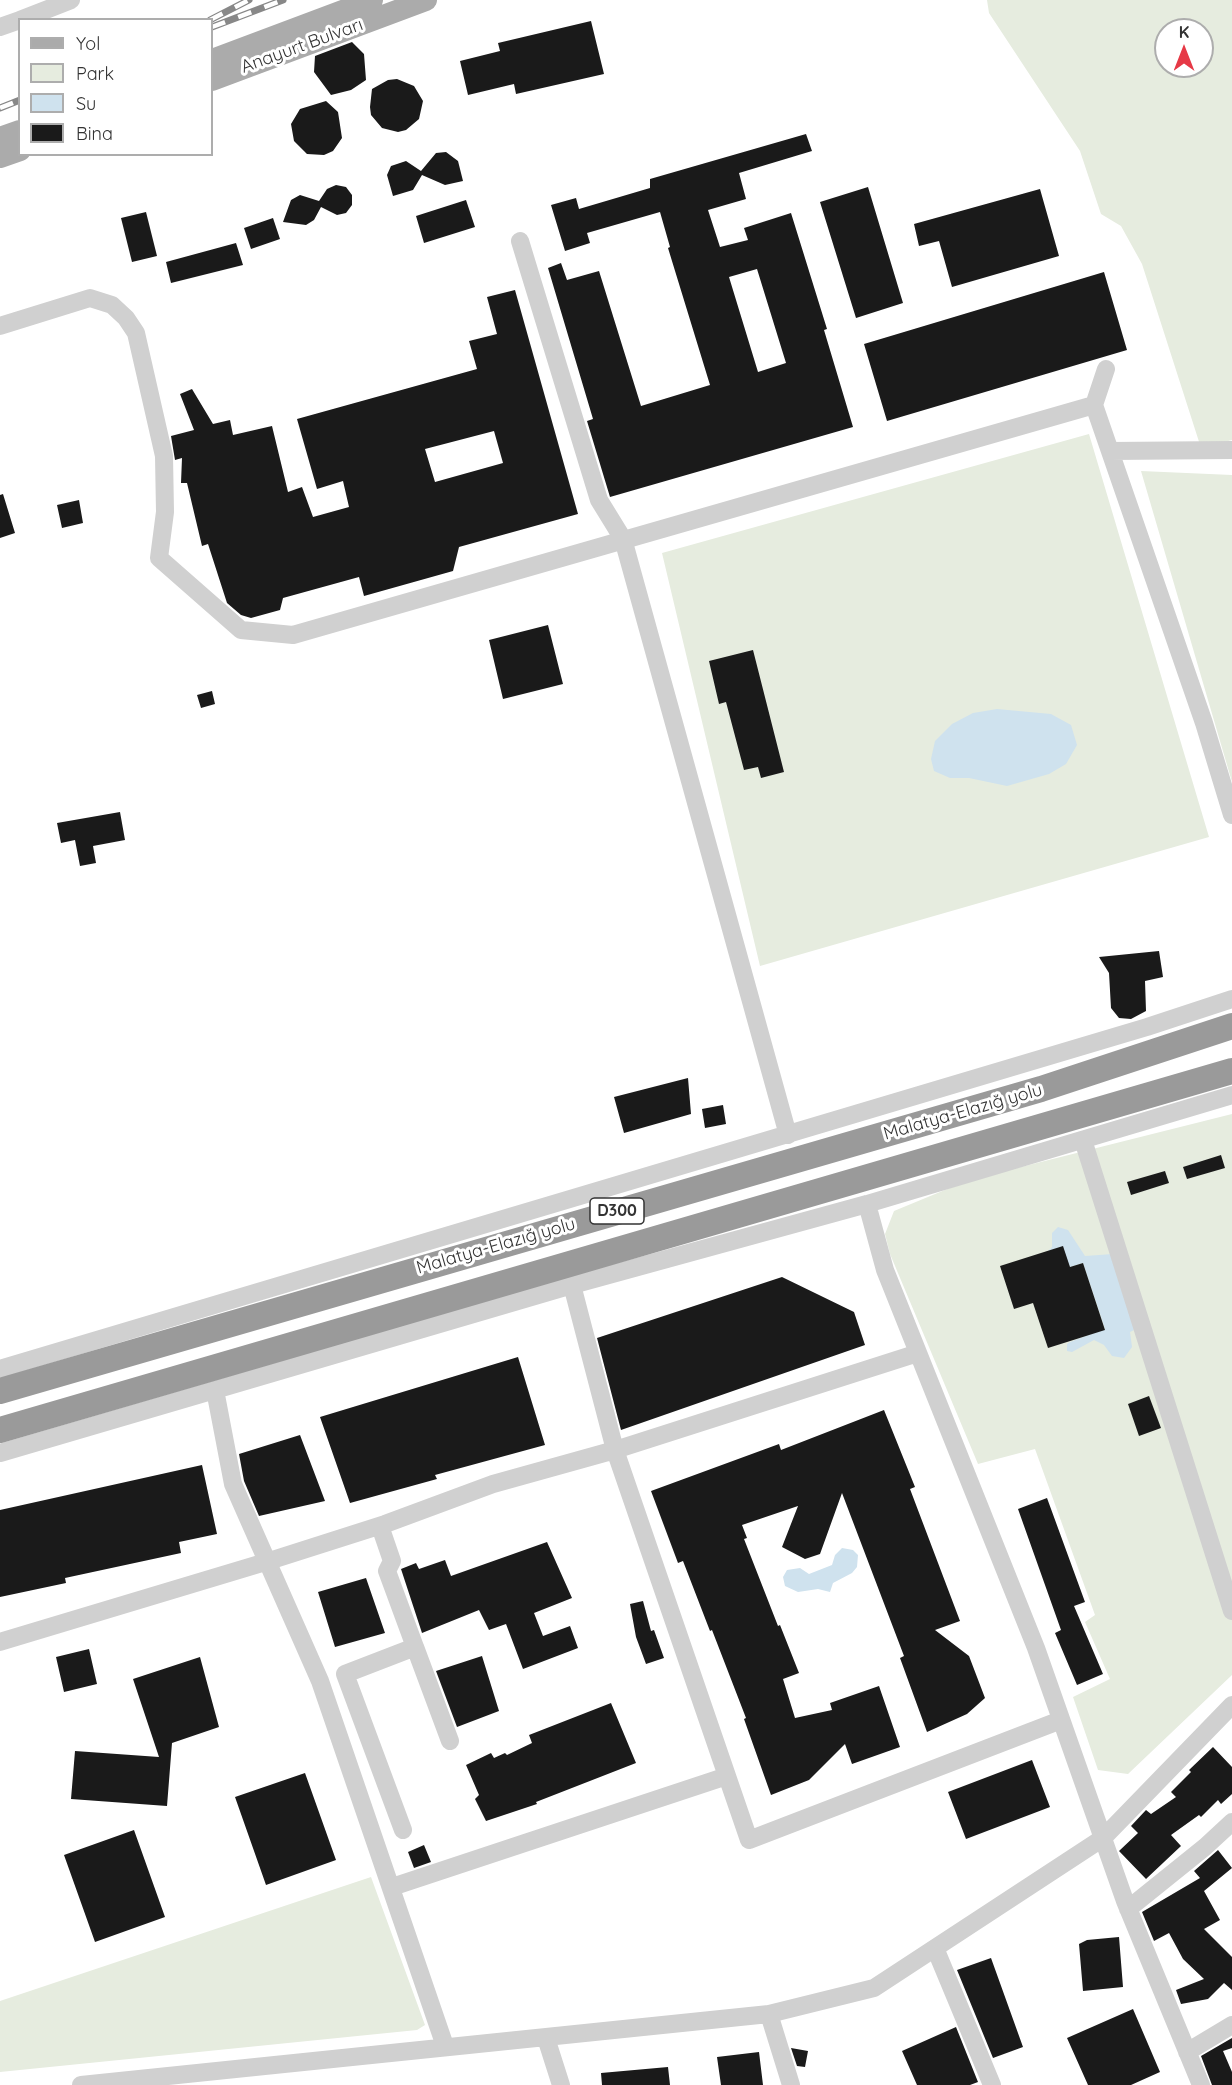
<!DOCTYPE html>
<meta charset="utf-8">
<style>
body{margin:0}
#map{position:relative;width:1232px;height:2085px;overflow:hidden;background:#fff;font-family:Quicksand,sans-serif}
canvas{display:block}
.legend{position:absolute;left:18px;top:18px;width:195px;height:138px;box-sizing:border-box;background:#fff;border:2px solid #adadad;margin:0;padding:8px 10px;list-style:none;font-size:18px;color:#333}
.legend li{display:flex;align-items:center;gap:12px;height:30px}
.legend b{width:30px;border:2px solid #adadad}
.north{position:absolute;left:1154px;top:18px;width:60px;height:60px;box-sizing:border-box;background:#fff;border:2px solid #adadad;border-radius:50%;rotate:0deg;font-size:16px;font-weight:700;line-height:24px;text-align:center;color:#333}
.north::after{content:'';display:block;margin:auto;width:21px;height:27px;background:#e63946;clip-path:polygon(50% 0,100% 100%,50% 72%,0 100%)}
</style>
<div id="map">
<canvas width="1232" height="2085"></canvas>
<ul class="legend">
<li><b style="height:8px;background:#ababab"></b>Yol</li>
<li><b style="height:16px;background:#e6ecdf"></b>Park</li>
<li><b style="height:16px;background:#cfe2ee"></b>Su</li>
<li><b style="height:16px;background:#1a1a1a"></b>Bina</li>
</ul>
<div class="north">K</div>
</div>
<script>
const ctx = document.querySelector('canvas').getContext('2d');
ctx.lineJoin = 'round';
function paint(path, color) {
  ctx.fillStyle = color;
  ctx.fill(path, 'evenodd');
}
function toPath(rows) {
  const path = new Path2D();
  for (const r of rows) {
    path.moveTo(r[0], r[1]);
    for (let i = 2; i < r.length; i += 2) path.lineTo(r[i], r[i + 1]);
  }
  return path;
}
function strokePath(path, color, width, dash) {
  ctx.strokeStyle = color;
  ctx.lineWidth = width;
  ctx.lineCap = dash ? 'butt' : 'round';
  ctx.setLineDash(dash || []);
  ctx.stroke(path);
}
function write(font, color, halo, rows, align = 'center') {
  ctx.font = font + ' Quicksand,sans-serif';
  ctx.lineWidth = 6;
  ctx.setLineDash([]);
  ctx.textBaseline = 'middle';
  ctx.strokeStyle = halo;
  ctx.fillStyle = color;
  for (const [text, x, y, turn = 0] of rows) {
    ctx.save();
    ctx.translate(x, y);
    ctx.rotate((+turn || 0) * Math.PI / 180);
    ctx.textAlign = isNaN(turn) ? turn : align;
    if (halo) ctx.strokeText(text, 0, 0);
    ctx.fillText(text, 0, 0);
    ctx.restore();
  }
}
paint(toPath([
 [987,0,1232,0,1232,440,1201,448,1142,264,1121,226,1101,214,1080,151,989,13],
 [1166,30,1202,30,1202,66,1166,66],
 [1089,434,1209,837,760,966,662,553],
 [1141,471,1232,475,1232,782],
 [1232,1114,1232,1675,1128,1774,1098,1770,1073,1697,1110,1679,1085,1622,1095,1615,1035,1449,978,1464,890,1254,885,1234,894,1211,969,1180],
 [371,1877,425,2025,417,2030,0,2072,0,2001]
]), '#e6ecdf');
paint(toPath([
 [997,709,1051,714,1071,725,1077,745,1066,764,1049,774,1007,786,969,778,950,778,934,771,931,759,935,741,952,724,973,713],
 [1058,1227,1068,1230,1085,1256,1113,1254,1134,1330,1130,1332,1132,1347,1124,1358,1112,1356,1104,1345,1094,1340,1072,1352,1067,1351,1067,1344,1070,1342,1105,1329,1083,1263,1070,1267,1048,1251,1052,1247,1052,1233],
 [842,1548,853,1550,858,1555,857,1567,852,1573,833,1583,830,1592,818,1589,798,1592,785,1586,783,1577,787,1570,800,1568,809,1574,832,1565,835,1555]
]), '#cfe2ee');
paint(toPath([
 [591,21,604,74,516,94,514,84,468,95,460,61,500,51,498,43],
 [352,42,364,54,366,80,351,90,331,95,314,72,315,56],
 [397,79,414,86,423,101,419,119,406,130,398,132,382,128,371,115,370,107,372,89,388,80],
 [326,101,338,112,342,138,333,151,324,155,307,154,294,141,291,124,300,109],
 [806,134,812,151,739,173,746,199,708,210,720,247,748,240,744,228,791,213,827,329,824,330,853,427,610,497,587,421,593,419,548,268,561,263,567,280,599,271,641,406,710,385,668,248,670,247,660,212,587,233,590,243,565,251,551,205,576,198,579,209,650,188,650,179],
 [757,269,786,363,758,372,729,277],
 [446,152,458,161,463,181,445,185,422,175,413,190,393,196,387,175,391,166,406,161,421,171,436,153],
 [336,185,346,187,352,195,352,205,346,213,337,215,321,207,314,220,306,225,283,222,291,200,300,195,319,201,327,189],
 [868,187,903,303,856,318,820,202],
 [1040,189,1059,256,952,287,939,241,919,246,914,224],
 [466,200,475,227,424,243,416,216],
 [146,212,157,256,132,262,121,218],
 [273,218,280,239,251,249,244,228],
 [236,243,243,265,171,283,166,262],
 [1104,272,1127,350,887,421,864,344],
 [515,290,578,514,459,547,453,571,364,596,359,577,283,598,280,610,251,618,241,615,227,603,208,544,202,546,187,483,181,483,182,458,175,460,171,436,194,430,180,394,192,389,213,424,230,420,233,435,272,426,288,492,302,487,313,517,349,507,343,481,317,489,297,419,477,369,469,341,497,334,487,297],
 [494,431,503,463,435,482,425,449],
 [3,494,15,533,0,538,0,495],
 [79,500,83,523,62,528,57,505],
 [548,625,563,684,503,699,489,640],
 [753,650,784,772,761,778,758,767,744,770,726,702,719,704,709,661],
 [212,691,215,704,201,708,197,695],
 [120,812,125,840,93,846,96,863,80,866,75,840,61,843,57,823],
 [1159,951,1163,977,1145,981,1146,1011,1131,1019,1119,1018,1111,1008,1109,973,1099,957],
 [688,1078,691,1114,624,1133,614,1097],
 [723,1105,726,1124,705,1128,702,1109],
 [1221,1155,1225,1168,1187,1179,1183,1167],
 [1165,1171,1169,1183,1131,1195,1127,1182],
 [1063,1246,1070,1267,1083,1263,1105,1330,1048,1348,1033,1303,1014,1309,1000,1266],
 [782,1277,854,1312,865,1345,621,1430,597,1338],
 [518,1357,545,1445,435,1475,437,1479,350,1503,320,1417],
 [1149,1396,1161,1428,1139,1436,1128,1404],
 [884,1410,915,1487,910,1489,960,1621,935,1630,969,1656,985,1698,967,1714,927,1732,900,1658,904,1656,842,1493,820,1554,805,1559,782,1547,798,1506,742,1525,747,1538,744,1539,778,1626,780,1625,799,1673,783,1679,795,1718,832,1710,830,1703,879,1686,900,1747,852,1764,845,1744,809,1780,771,1795,744,1719,746,1718,712,1630,710,1631,683,1561,678,1563,651,1491,779,1444,781,1450],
 [300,1435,325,1501,259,1516,244,1481,239,1454],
 [202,1465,217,1534,179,1542,181,1553,65,1578,66,1583,0,1597,0,1510],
 [1047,1498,1085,1602,1074,1606,1103,1674,1077,1685,1055,1633,1061,1630,1018,1509],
 [547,1542,572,1598,534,1613,543,1636,570,1626,578,1648,523,1669,506,1624,489,1630,479,1610,422,1633,401,1569,416,1563,419,1569,445,1560,451,1576],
 [366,1578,385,1633,335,1647,318,1592],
 [643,1601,651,1631,654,1630,664,1658,646,1664,636,1637,630,1604],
 [89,1649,97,1684,64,1692,56,1657],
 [482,1656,499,1711,457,1727,436,1671],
 [200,1657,219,1727,172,1743,167,1806,71,1799,75,1751,159,1757,133,1679],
 [611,1703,636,1763,536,1802,537,1804,486,1821,475,1799,479,1795,466,1765,491,1753,494,1758,505,1753,507,1755,532,1743,529,1735],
 [1213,1747,1232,1767,1232,1794,1221,1804,1218,1800,1201,1817,1199,1815,1171,1835,1181,1846,1146,1879,1119,1851,1138,1833,1131,1826,1146,1810,1151,1814,1176,1797,1171,1792,1191,1772,1189,1770],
 [1032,1760,1050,1807,966,1839,948,1792],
 [305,1773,336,1860,266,1885,235,1797],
 [134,1830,165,1917,95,1942,64,1855],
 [424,1845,431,1862,414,1868,408,1852],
 [1218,1850,1232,1868,1204,1891,1220,1920,1204,1929,1232,1957,1232,1990,1224,1983,1208,1999,1181,2004,1176,1990,1204,1979,1183,1959,1169,1933,1154,1941,1142,1912,1200,1878,1194,1871],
 [1119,1937,1123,1987,1083,1991,1079,1944,1087,1940],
 [991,1958,1023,2047,993,2058,957,1970],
 [1133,2009,1160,2072,1131,2085,1088,2085,1067,2038],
 [956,2027,978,2082,970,2085,917,2085,902,2051],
 [1232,2038,1232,2048,1223,2051,1232,2072,1232,2085,1212,2085,1201,2056],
 [791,2048,808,2051,805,2067,797,2066],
 [759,2052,763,2085,721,2085,717,2057],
 [668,2067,670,2085,602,2085,601,2073]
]), '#1a1a1a');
strokePath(toPath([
 [20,20,71,0],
 [0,27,20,20],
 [520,241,599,500,623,539,788,1135],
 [0,326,90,298,112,305,126,318,136,333,164,456,165,512,159,558,241,630,293,635,1094,405,1106,369],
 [1094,405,1204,723,1232,815],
 [1110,451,1232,450],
 [1083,1140,1232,1611],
 [867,1204,885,1270,1036,1648,1125,1901,1201,2085],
 [572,1285,615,1450,749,1840,1061,1720],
 [0,1369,1147,1027,1232,999],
 [215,1390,233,1484,320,1681,445,2046],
 [0,1453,572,1285,867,1204,1232,1095],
 [380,1526,392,1561,387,1571,415,1647,345,1674,403,1830],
 [0,1642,269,1561,385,1524,493,1484,615,1450,918,1353],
 [415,1647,450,1741],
 [392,1887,727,1776],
 [1128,1909,1205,1847,1232,1822],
 [935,1948,992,2085],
 [769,2014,791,2085],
 [546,2038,561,2085],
 [1187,2052,1232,2025],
 [81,2085,769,2014,874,1988,1103,1838,1232,1705]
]), '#d0d0d0', 18);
strokePath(toPath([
 [212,60,372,0],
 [212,80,426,0],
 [0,138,20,131],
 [0,157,20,150]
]), '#ababab', 22);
strokePath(toPath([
 [0,1391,1041,1089,1232,1026],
 [0,1430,1232,1071]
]), '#9a9a9a', 26);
const rail = toPath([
 [210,20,249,0],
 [212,27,283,0],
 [0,108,20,100]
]);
strokePath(rail, '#888', 7);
strokePath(rail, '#fff', 4.5, [14]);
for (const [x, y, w] of [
 [617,1211,54]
]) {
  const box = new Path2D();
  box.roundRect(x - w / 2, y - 13, w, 26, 4.5);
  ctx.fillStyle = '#fff';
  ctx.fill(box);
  strokePath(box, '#333', 1.5);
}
write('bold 16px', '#333', null, [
 ["D300",617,1211]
]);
write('18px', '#333', '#fff', [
 ["Anayurt Bulvarı",302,46,-20],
 ["Malatya-Elazığ yolu",963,1112,-16],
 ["Malatya-Elazığ yolu",496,1246,-16]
]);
</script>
